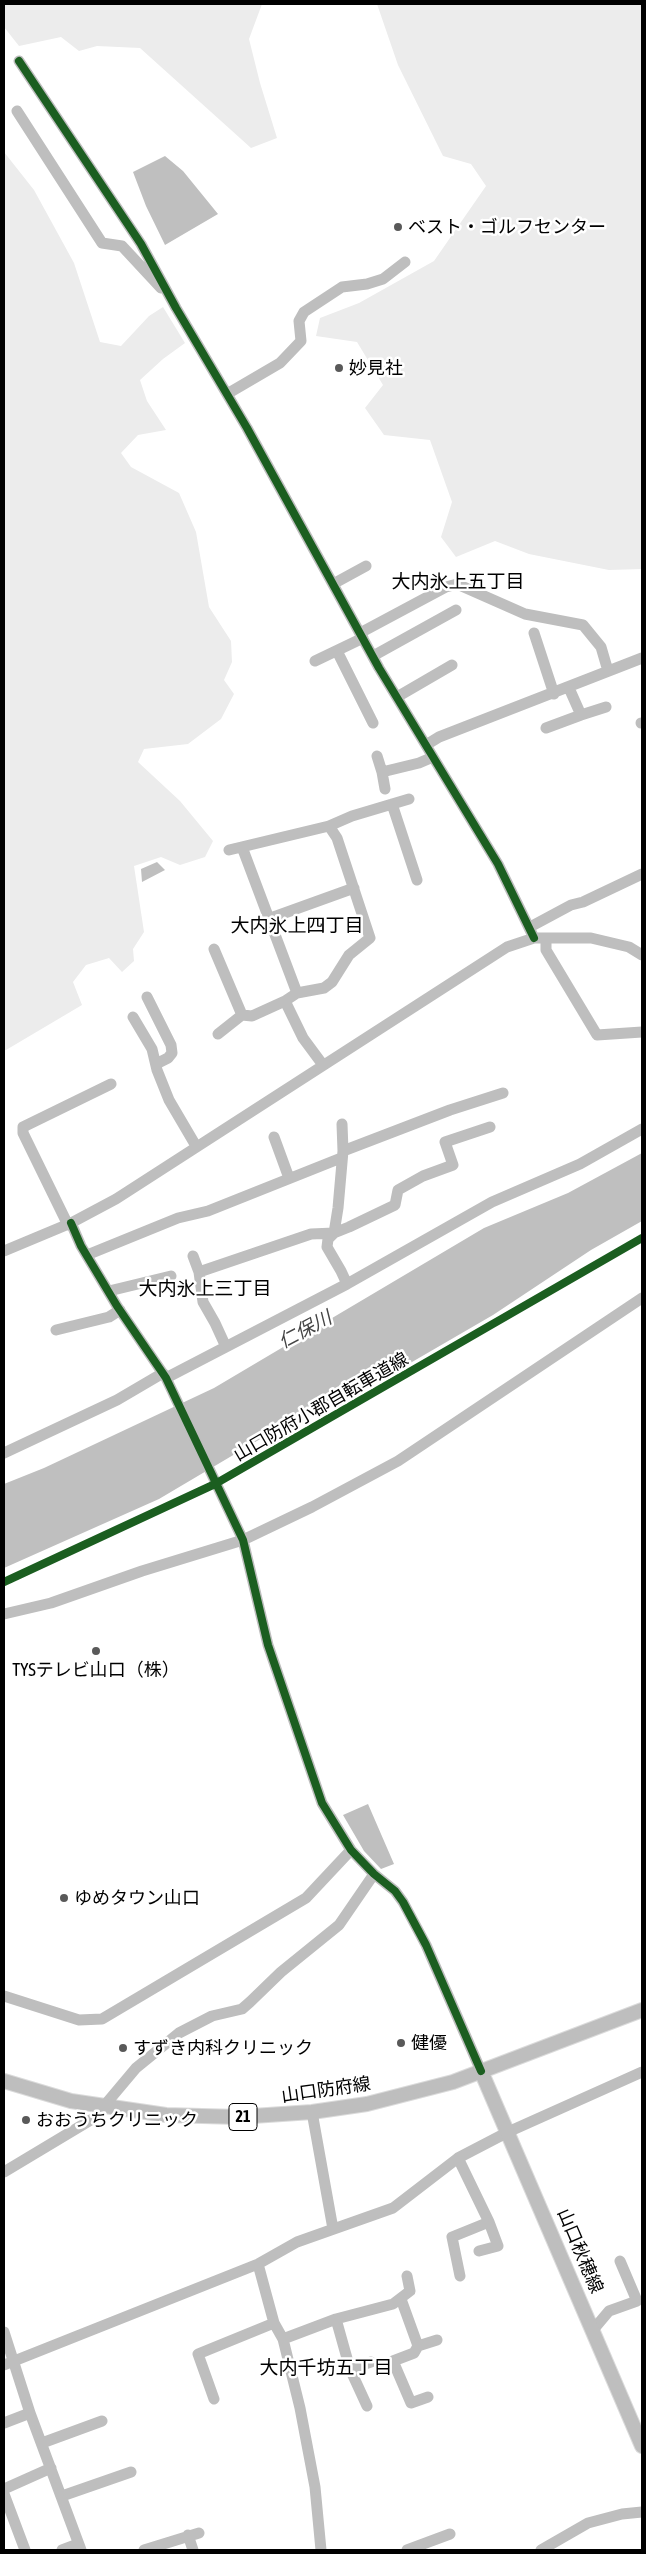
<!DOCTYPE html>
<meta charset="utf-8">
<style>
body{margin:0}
#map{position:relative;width:646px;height:2554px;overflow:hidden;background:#fff;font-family:"Asap Condensed",sans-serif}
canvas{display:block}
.frame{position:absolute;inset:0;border:5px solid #000;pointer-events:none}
</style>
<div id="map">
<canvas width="646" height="2554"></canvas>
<div class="frame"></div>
</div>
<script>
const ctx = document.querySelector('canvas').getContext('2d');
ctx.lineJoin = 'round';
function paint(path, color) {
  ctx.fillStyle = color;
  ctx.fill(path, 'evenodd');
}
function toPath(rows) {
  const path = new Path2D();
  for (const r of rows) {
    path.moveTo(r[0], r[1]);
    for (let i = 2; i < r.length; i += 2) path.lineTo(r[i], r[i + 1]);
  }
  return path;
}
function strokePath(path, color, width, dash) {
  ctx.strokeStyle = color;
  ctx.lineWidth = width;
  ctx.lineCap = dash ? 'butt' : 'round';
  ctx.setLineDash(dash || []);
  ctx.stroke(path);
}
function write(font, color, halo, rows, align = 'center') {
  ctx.font = font + ' "Asap Condensed","Noto Sans JP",sans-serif';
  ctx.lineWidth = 5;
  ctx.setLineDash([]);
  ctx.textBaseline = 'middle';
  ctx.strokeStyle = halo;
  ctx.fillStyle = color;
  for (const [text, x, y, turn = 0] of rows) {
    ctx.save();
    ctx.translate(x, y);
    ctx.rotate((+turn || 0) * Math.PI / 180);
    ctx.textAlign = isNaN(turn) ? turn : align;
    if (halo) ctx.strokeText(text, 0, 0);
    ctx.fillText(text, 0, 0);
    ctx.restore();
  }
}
paint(toPath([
 [4,4,262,4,249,39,260,83,277,138,251,148,140,48,97,46,79,51,61,37,19,46,4,27],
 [377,4,642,4,642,569,609,570,529,554,495,541,456,557,441,537,452,502,430,440,384,435,365,408,383,385,357,342,316,336,320,318,359,303,434,261,486,186,471,164,443,156,398,65],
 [4,152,34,190,74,263,100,342,121,346,149,316,163,307,185,343,163,359,140,380,147,401,166,430,138,435,121,453,131,467,179,493,196,532,209,607,231,641,232,662,224,680,234,694,221,719,188,744,144,749,138,762,180,801,213,841,205,857,180,865,161,857,134,866,144,932,133,949,134,961,122,972,109,958,86,965,73,982,82,1005,6,1050,4,1050]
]), '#ececec');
paint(toPath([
 [165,156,183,171,218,214,165,245,146,206,133,172],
 [157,862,165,870,142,882,141,869],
 [642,1153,642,1221,591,1250,493,1315,381,1380,262,1438,159,1499,4,1568,4,1484,44,1468,214,1388,484,1228,568,1193],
 [368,1804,394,1864,381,1869,364,1851,343,1815]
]), '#bfbfbf');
const major = toPath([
 [481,2071,642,2446],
 [4,2081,71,2101,166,2115,238,2117,312,2112,367,2104,453,2082,642,2010]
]);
strokePath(major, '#dbdbdb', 16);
strokePath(toPath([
 [19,61,141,244,176,308,247,428,379,668,498,864,534,938],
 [17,111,102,243,122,246,161,288],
 [227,394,280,363,301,341,299,321,304,312,342,287,367,284,383,279,405,262],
 [333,584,366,566],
 [360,633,446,587,457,584,525,614,583,625,601,647,608,671],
 [534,633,554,694],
 [337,651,373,723],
 [373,656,456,610],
 [315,661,363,638],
 [569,688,581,715,606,707],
 [397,697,452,665],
 [641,723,642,723],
 [546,728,581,715],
 [426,745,439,737,642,658],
 [377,756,382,772,419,763,433,757],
 [382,772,385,789],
 [392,804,417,880],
 [329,826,352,816,409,799],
 [242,847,297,993],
 [229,850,329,826,337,838,370,938,349,955,332,982,324,988,297,993,285,1001],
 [268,919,354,888],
 [530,927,571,905,583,902,642,874],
 [546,938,546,950,597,1035,642,1032],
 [214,949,242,1015,252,1016,285,1001,303,1038,323,1065],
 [147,997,171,1045,172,1053,168,1058,156,1064],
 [133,1017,152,1049,157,1070,169,1100,196,1146],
 [218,1034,242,1015],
 [342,1124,343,1151,338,1208,334,1233,328,1239,327,1247,341,1271,347,1284],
 [274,1137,289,1178],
 [343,1151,450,1110,503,1093],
 [71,1223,81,1246,117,1306,166,1378,243,1540,268,1645,322,1803,351,1850,374,1874,395,1891,403,1902,426,1945,481,2071],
 [68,1225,23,1133,23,1127,111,1084],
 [4,1251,71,1223,116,1199,507,947,534,938,591,938,629,947,642,955],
 [87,1255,178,1218,208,1211,341,1158],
 [193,1256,199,1272,203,1302,215,1323,226,1347],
 [199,1272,311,1234,334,1233,349,1227,395,1205,398,1190,423,1176,453,1165,445,1142,490,1127],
 [109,1291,171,1276],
 [56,1330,109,1317,120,1310],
 [166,1378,347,1284,492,1202,580,1164,642,1129],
 [4,1453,117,1400,163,1373],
 [4,1614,51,1603,142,1571,243,1540,312,1507,398,1461,642,1298],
 [4,1996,79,2020,102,2019,306,1898,351,1850],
 [312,2112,333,2229],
 [458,2158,489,2222,452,2237,460,2276],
 [4,2172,94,2118,136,2068,179,2033,212,2016,242,2009,250,2002,281,1972,339,1925,374,1874],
 [479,2251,498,2246,489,2222],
 [258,2264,274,2323,283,2339,300,2408,315,2487,321,2550],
 [401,2299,418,2346,414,2353,393,2361,411,2403,428,2397],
 [336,2319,350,2369,367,2406],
 [593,2330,609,2311,637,2301,620,2261],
 [4,2332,30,2413,81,2550],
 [283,2339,336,2319,393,2304,410,2291,407,2276],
 [418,2346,437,2340],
 [4,2365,258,2264,297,2242,393,2208,458,2158,508,2132,642,2072],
 [350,2369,371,2362],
 [214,2399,198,2354,274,2323],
 [4,2423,30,2413],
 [42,2443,102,2421],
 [4,2489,51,2468],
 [4,2494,25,2550],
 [62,2496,131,2472],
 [188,2535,193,2550],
 [62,2550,78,2544],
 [144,2550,199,2533],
 [407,2550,450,2534],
 [541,2550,588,2523,622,2514,642,2512]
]), '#bebebe', 11);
strokePath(major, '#bebebe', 14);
strokePath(toPath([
 [19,61,141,244,176,308,247,428,379,668,498,864,534,938],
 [71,1223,81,1246,117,1306,166,1378,243,1540,268,1645,322,1803,351,1850,374,1874,395,1891,403,1902,426,1945,481,2071],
 [4,1582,215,1484,642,1238]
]), '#1b5e20', 8);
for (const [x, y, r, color] of [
 [398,227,5,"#595959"],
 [339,368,5,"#595959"],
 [96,1651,5,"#595959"],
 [64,1898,5,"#595959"],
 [401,2043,5,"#595959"],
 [123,2048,5,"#595959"],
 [26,2120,5,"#595959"]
]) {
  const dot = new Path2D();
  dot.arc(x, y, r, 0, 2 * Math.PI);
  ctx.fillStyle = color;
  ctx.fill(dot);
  strokePath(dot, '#fff', 2);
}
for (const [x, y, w] of [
 [243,2117,28]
]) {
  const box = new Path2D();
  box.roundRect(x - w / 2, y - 13.5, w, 27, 4);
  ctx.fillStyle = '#fff';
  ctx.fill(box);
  strokePath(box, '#000', 1);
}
write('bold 16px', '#000', null, [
 ["21",243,2117]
]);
write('18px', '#000', '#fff', [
 ["ベスト・ゴルフセンター",408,227],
 ["妙見社",349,368],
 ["TYSテレビ山口（株）",96,1670,"center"],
 ["ゆめタウン山口",74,1898],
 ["健優",411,2043],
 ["すずき内科クリニック",133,2048],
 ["おおうちクリニック",36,2120]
], 'left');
write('18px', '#000', '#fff', [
 ["山口防府小郡自転車道線",321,1407,-30],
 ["山口防府線",326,2090,-8],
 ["山口秋穂線",580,2251,67]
]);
write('19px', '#000', '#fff', [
 ["大内氷上五丁目",458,582],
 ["大内氷上四丁目",297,926],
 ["大内氷上三丁目",205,1289],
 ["大内千坊五丁目",326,2368]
]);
write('italic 19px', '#444', '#fff', [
 ["仁保川",305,1330,-28]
]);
</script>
